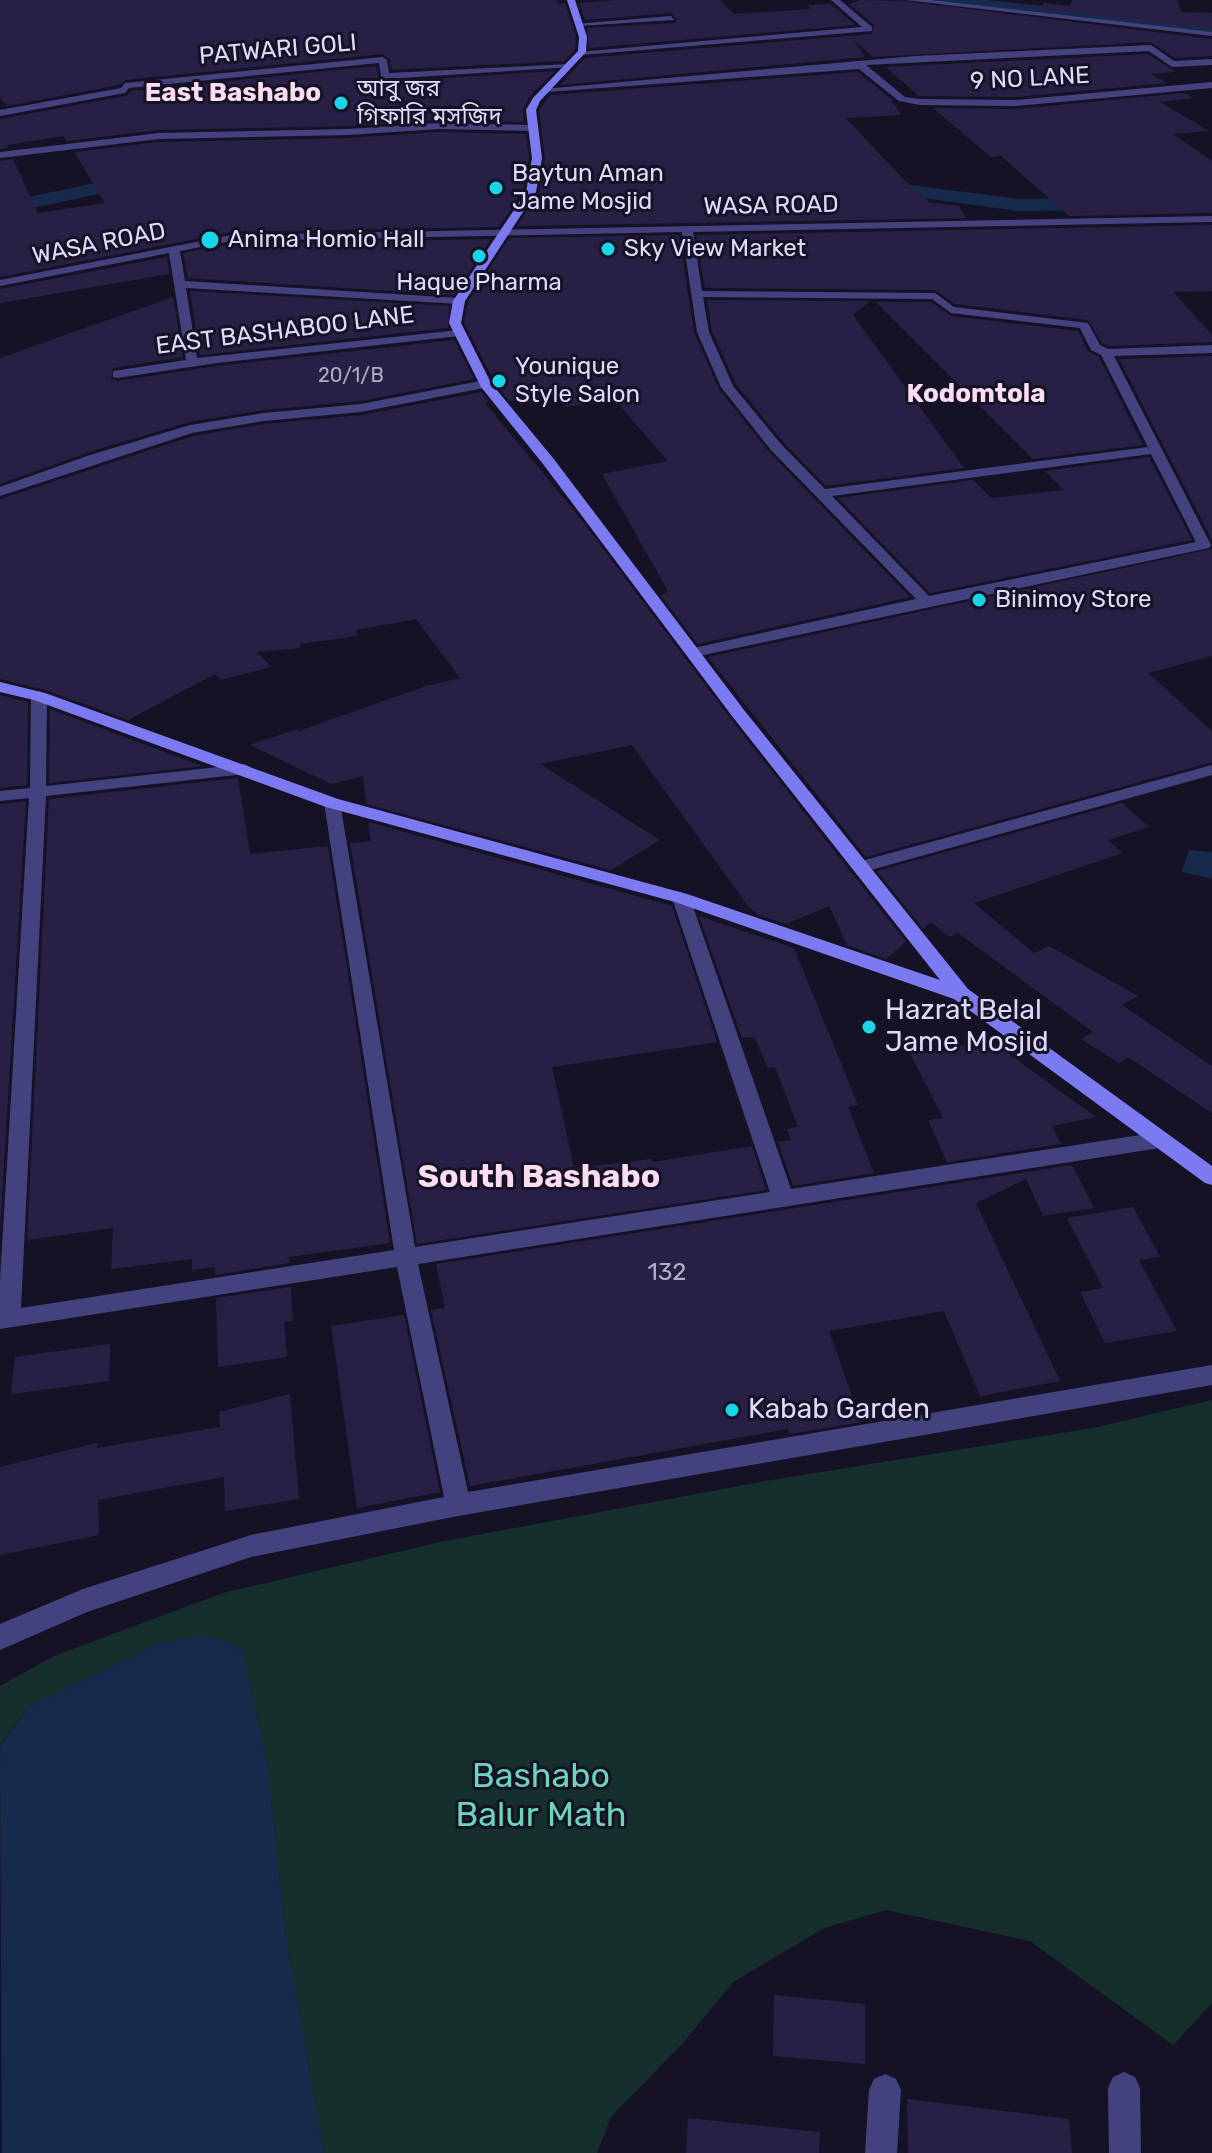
<!DOCTYPE html>
<meta charset="utf-8">
<style>
body{margin:0}
canvas{display:block;background:#151225}
</style>
<canvas width="1212" height="2153"></canvas>
<script>
const ctx = document.querySelector('canvas').getContext('2d');
ctx.lineJoin = 'round';
function paint(path, color) {
  ctx.fillStyle = color;
  ctx.fill(path, 'evenodd');
}
function toPath(rows) {
  const path = new Path2D();
  for (const r of rows) {
    path.moveTo(r[0], r[1]);
    for (let i = 2; i < r.length; i += 2) path.lineTo(r[i], r[i + 1]);
  }
  return path;
}
function strokePath(path, color, width, dash) {
  ctx.strokeStyle = color;
  ctx.lineWidth = width;
  ctx.lineCap = dash ? 'butt' : 'round';
  ctx.setLineDash(dash || []);
  ctx.stroke(path);
}
function write(font, color, halo, rows, align = 'center') {
  ctx.font = font + ' Rubik,"Noto Sans Bengali",sans-serif';
  ctx.lineWidth = 6;
  ctx.setLineDash([]);
  ctx.textBaseline = 'middle';
  ctx.strokeStyle = halo;
  ctx.fillStyle = color;
  for (const [text, x, y, turn = 0] of rows) {
    ctx.save();
    ctx.translate(x, y);
    ctx.rotate((+turn || 0) * Math.PI / 180);
    ctx.textAlign = isNaN(turn) ? turn : align;
    if (halo) ctx.strokeText(text, 0, 0);
    ctx.fillText(text, 0, 0);
    ctx.restore();
  }
}
paint(toPath([
 [1212,1400,1212,2003,1173,2045,1030,1941,886,1910,824,1928,733,1982,683,2043,611,2117,597,2153,324,2153,286,1938,267,1760,242,1652,30,1706,0,1745,0,1686,54,1656,223,1593,440,1542,766,1481,1093,1428]
]), '#152f2d');
paint(toPath([
 [1189,850,1212,852,1212,879,1182,872],
 [202,1635,227,1641,242,1652,267,1760,286,1938,324,2153,2,2153,0,1746,30,1706,159,1643]
]), '#162b4b');
paint(toPath([
 [935,0,987,0,1212,24,1212,34,943,5,935,0],
 [148,172,158,178,155,182,0,215,0,203,148,172],
 [865,179,1018,199,1212,197,1212,209,1018,211,858,189,855,185,865,179]
]), '#162b4b');
paint(toPath([
 [0,0,557,0,558,4,565,3,576,37,575,50,564,61,392,70,390,60,383,54,125,80,119,85,7,106,0,98],
 [619,0,720,0,734,14,811,9,808,5,831,4,855,25,589,48,587,28,674,23,677,20,671,13,585,20,579,3],
 [860,0,903,1,1212,39,1212,56,1175,58,1151,42,873,57,853,39,865,57,560,85,585,58,872,34,874,25,849,4],
 [1073,0,1177,0,1182,12,1212,13,1212,29,1041,9,1044,3,1070,6],
 [1148,54,1176,72,1151,74,1167,83,1016,97,919,96,886,67],
 [376,66,378,76,385,82,555,71,530,96,523,108,524,122,439,120,348,126,159,130,67,141,64,136,6,145,8,148,0,149,0,119,126,96,131,91],
 [858,72,890,98,901,115,846,118,904,180,931,203,959,206,966,218,517,226,539,193,545,158,539,110,550,95],
 [1185,93,1193,98,1160,102,1209,131,1173,134,1212,161,1212,213,1069,216,1001,156,991,157,933,108,1016,109],
 [439,132,526,134,529,158,523,191,499,227,232,232,0,277,0,161,13,159,38,213,105,203,74,152,159,142,348,138],
 [1212,225,1212,291,1173,292,1212,335,1212,342,1109,346,1102,343,1088,320,955,304,935,290,705,288,696,235],
 [679,235,694,332,719,389,769,452,910,597,698,644,661,596,668,591,602,474,668,461,616,401,565,407,559,397,509,401,494,381,464,323,468,302,509,238],
 [491,239,454,295,188,278,183,253,232,244],
 [167,257,170,277,169,274,0,303,0,289],
 [190,291,449,306,448,328,200,355],
 [173,297,183,357,113,368,111,379,117,381,217,366,454,340,474,379,361,401,264,410,189,422,89,452,0,484,0,358],
 [707,300,870,301,853,315,964,468,826,486,783,442,736,384,712,331],
 [876,302,931,302,951,316,1078,331,1088,351,1099,357,1143,445,1033,459],
 [1212,356,1212,540,1119,359],
 [481,392,489,402,485,403,580,518,730,718,906,942,886,959,847,945,829,906,786,924,759,915,748,906,632,745,540,764,660,840,611,870,366,804,363,776,331,784,250,745,297,729,299,731,426,686,460,678,416,619,356,630,358,636,299,644,301,648,257,652,271,667,220,680,215,674,128,720,46,690,0,679,0,499,193,436,264,424,362,415],
 [1149,457,1192,540,930,593,838,498,973,480,991,498,1064,490,1045,471],
 [1212,549,1212,656,1148,673,1212,731,1212,762,866,857,708,657],
 [0,695,28,702,27,785,0,788],
 [50,709,197,764,204,766,49,783],
 [238,778,250,854,328,846,390,1243,289,1257,289,1263,215,1275,215,1267,192,1270,192,1259,111,1269,113,1228,27,1240,49,799],
 [26,801,0,1230,0,804],
 [1122,803,1149,827,1108,840,1122,853,974,903,1034,953,1049,946,1138,996,1122,1005,1212,1066,1212,1113,1128,1057,1119,1063,1081,1039,1093,1032,958,933,949,937,931,922,923,929,877,871],
 [368,822,672,906,717,1042,552,1067,574,1168,652,1159,653,1162,752,1146,766,1190,417,1244,350,843,371,841],
 [699,916,794,948,858,1105,848,1107,874,1173,793,1186,778,1142,791,1140,787,1129,798,1127,775,1067,768,1068,754,1037,742,1038],
 [991,1041,1039,1076,1096,1117,1052,1126,1061,1144,947,1162,928,1120,943,1118,910,1054],
 [1072,1165,1094,1208,1043,1216,1026,1179,976,1203,1060,1381,980,1396,944,1311,829,1331,861,1422,790,1434,788,1429,470,1486,431,1310,445,1308,436,1264],
 [1133,1207,1160,1257,1139,1260,1177,1331,1105,1343,1080,1292,1103,1288,1067,1218],
 [291,1287,293,1321,284,1322,287,1357,218,1367,216,1298],
 [404,1315,440,1492,357,1508,331,1326],
 [110,1344,109,1381,11,1394,15,1357],
 [290,1394,299,1499,225,1511,224,1477,98,1500,99,1535,0,1555,0,1467,97,1443,97,1448,220,1427,219,1412],
 [774,1995,865,2004,865,2064,773,2056],
 [907,2099,1069,2119,1072,2153,908,2153],
 [688,2118,820,2132,819,2153,686,2153]
]), '#272044');
paint(toPath([
 [831,0,840,0,872,27,872,31,582,55,578,52,862,27,831,0],
 [906,0,931,0,1212,32,1212,36,906,0],
 [671,16,674,20,579,26,575,24,671,16],
 [1151,45,1174,61,1212,59,1212,65,1172,67,1149,51,866,65,905,97,920,99,1016,100,1212,82,1212,88,1016,106,920,105,899,101,859,69,547,92,543,89,915,56,1151,45],
 [383,57,387,60,389,73,569,64,573,67,385,79,381,76,379,63,129,88,125,93,0,116,0,110,121,88,125,83,383,57],
 [439,123,534,125,539,128,534,131,439,129,348,135,159,139,0,158,0,152,159,133,348,129,439,123],
 [1212,216,1212,222,693,232,702,291,935,293,954,307,1088,323,1100,345,1108,349,1212,345,1212,353,1114,356,1211,545,1209,548,694,657,686,652,689,649,916,599,771,450,721,387,697,332,682,232,232,241,180,251,185,281,459,298,465,301,459,304,186,288,197,358,459,330,465,333,459,336,217,363,117,378,113,377,113,371,186,360,169,253,0,286,0,280,232,235,1212,216],
 [703,297,932,299,951,313,1080,328,1091,350,1101,355,1148,447,825,489,781,444,733,386,709,332,703,297],
 [1151,454,1196,542,929,596,832,496,1151,454],
 [485,380,489,381,489,387,361,412,264,421,192,433,0,496,0,487,90,455,190,425,264,413,361,404,485,380],
 [39,691,47,696,46,786,245,764,253,769,245,774,46,796,21,1308,394,1250,324,803,332,798,340,803,415,1247,770,1192,672,898,681,892,690,898,791,1189,1160,1132,1167,1135,1170,1140,1167,1145,1160,1148,418,1264,468,1492,1212,1365,1212,1385,458,1516,251,1557,87,1612,0,1650,0,1624,83,1589,251,1535,444,1497,397,1267,0,1329,0,1280,29,798,0,801,0,791,30,788,31,696,39,691],
 [1212,765,1212,775,860,873,851,867,854,863,1212,765],
 [1124,2072,1135,2077,1140,2088,1141,2153,1109,2153,1108,2088,1113,2077,1124,2072],
 [885,2074,896,2079,901,2090,897,2153,865,2153,869,2090,874,2079,885,2074]
]), '#43427f');
paint(toPath([
 [567,0,575,0,587,37,586,52,540,101,536,110,542,158,536,192,465,301,461,323,491,383,553,458,744,710,968,989,1212,1166,1212,1185,1205,1183,954,999,675,902,326,807,34,700,0,692,0,682,45,693,338,799,687,894,940,980,732,716,543,464,481,387,449,323,453,301,526,192,532,158,526,110,533,98,578,51,579,37,567,0]
]), '#7c7af1');
for (const [x, y, r, color] of [
 [341,103,8,"#19d5e7"],
 [496,188,8,"#19d5e7"],
 [210,240,10,"#19d5e7"],
 [608,249,8,"#19d5e7"],
 [479,256,8,"#19d5e7"],
 [499,381,8,"#19d5e7"],
 [979,600,8,"#19d5e7"],
 [869,1027,8,"#19d5e7"],
 [732,1410,8,"#19d5e7"]
]) {
  const dot = new Path2D();
  dot.arc(x, y, r, 0, 2 * Math.PI);
  ctx.fillStyle = color;
  ctx.fill(dot);
  strokePath(dot, '#151225', 3);
}
write('20px', '#b0accd', null, [
 ["20/1/B",351,376]
]);
write('24px', '#dddafb', '#151225', [
 ["PATWARI GOLI",278,50,-5],
 ["9 NO LANE",1030,79,-3],
 ["WASA ROAD",771,206,-1],
 ["WASA ROAD",99,244,-11],
 ["EAST BASHABOO LANE",285,331,-7]
]);
write('24px', '#dddafb', '#151225', [
 ["আবু জর",357,89],
 ["গিফারি মসজিদ",357,117],
 ["Baytun Aman",512,174],
 ["Jame Mosjid",512,202],
 ["Anima Homio Hall",228,240],
 ["Sky View Market",624,249],
 ["Haque Pharma",479,283,"center"],
 ["Younique",515,367],
 ["Style Salon",515,395],
 ["Binimoy Store",995,600]
], 'left');
write('24px', '#b0accd', null, [
 ["132",667,1273]
]);
write('bold 26px', '#fbdcf0', '#151225', [
 ["East Bashabo",233,93]
]);
write('bold 26px', '#fbdcf0', '#151225', [
 ["Kodomtola",976,394]
]);
write('28px', '#dddafb', '#151225', [
 ["Hazrat Belal",885,1011],
 ["Jame Mosjid",885,1043],
 ["Kabab Garden",748,1410]
], 'left');
write('bold 32px', '#fbdcf0', '#151225', [
 ["South Bashabo",539,1178]
]);
write('34px', '#6cd4b9', '#151225', [
 ["Bashabo",541,1777],
 ["Balur Math",541,1816]
]);
</script>
